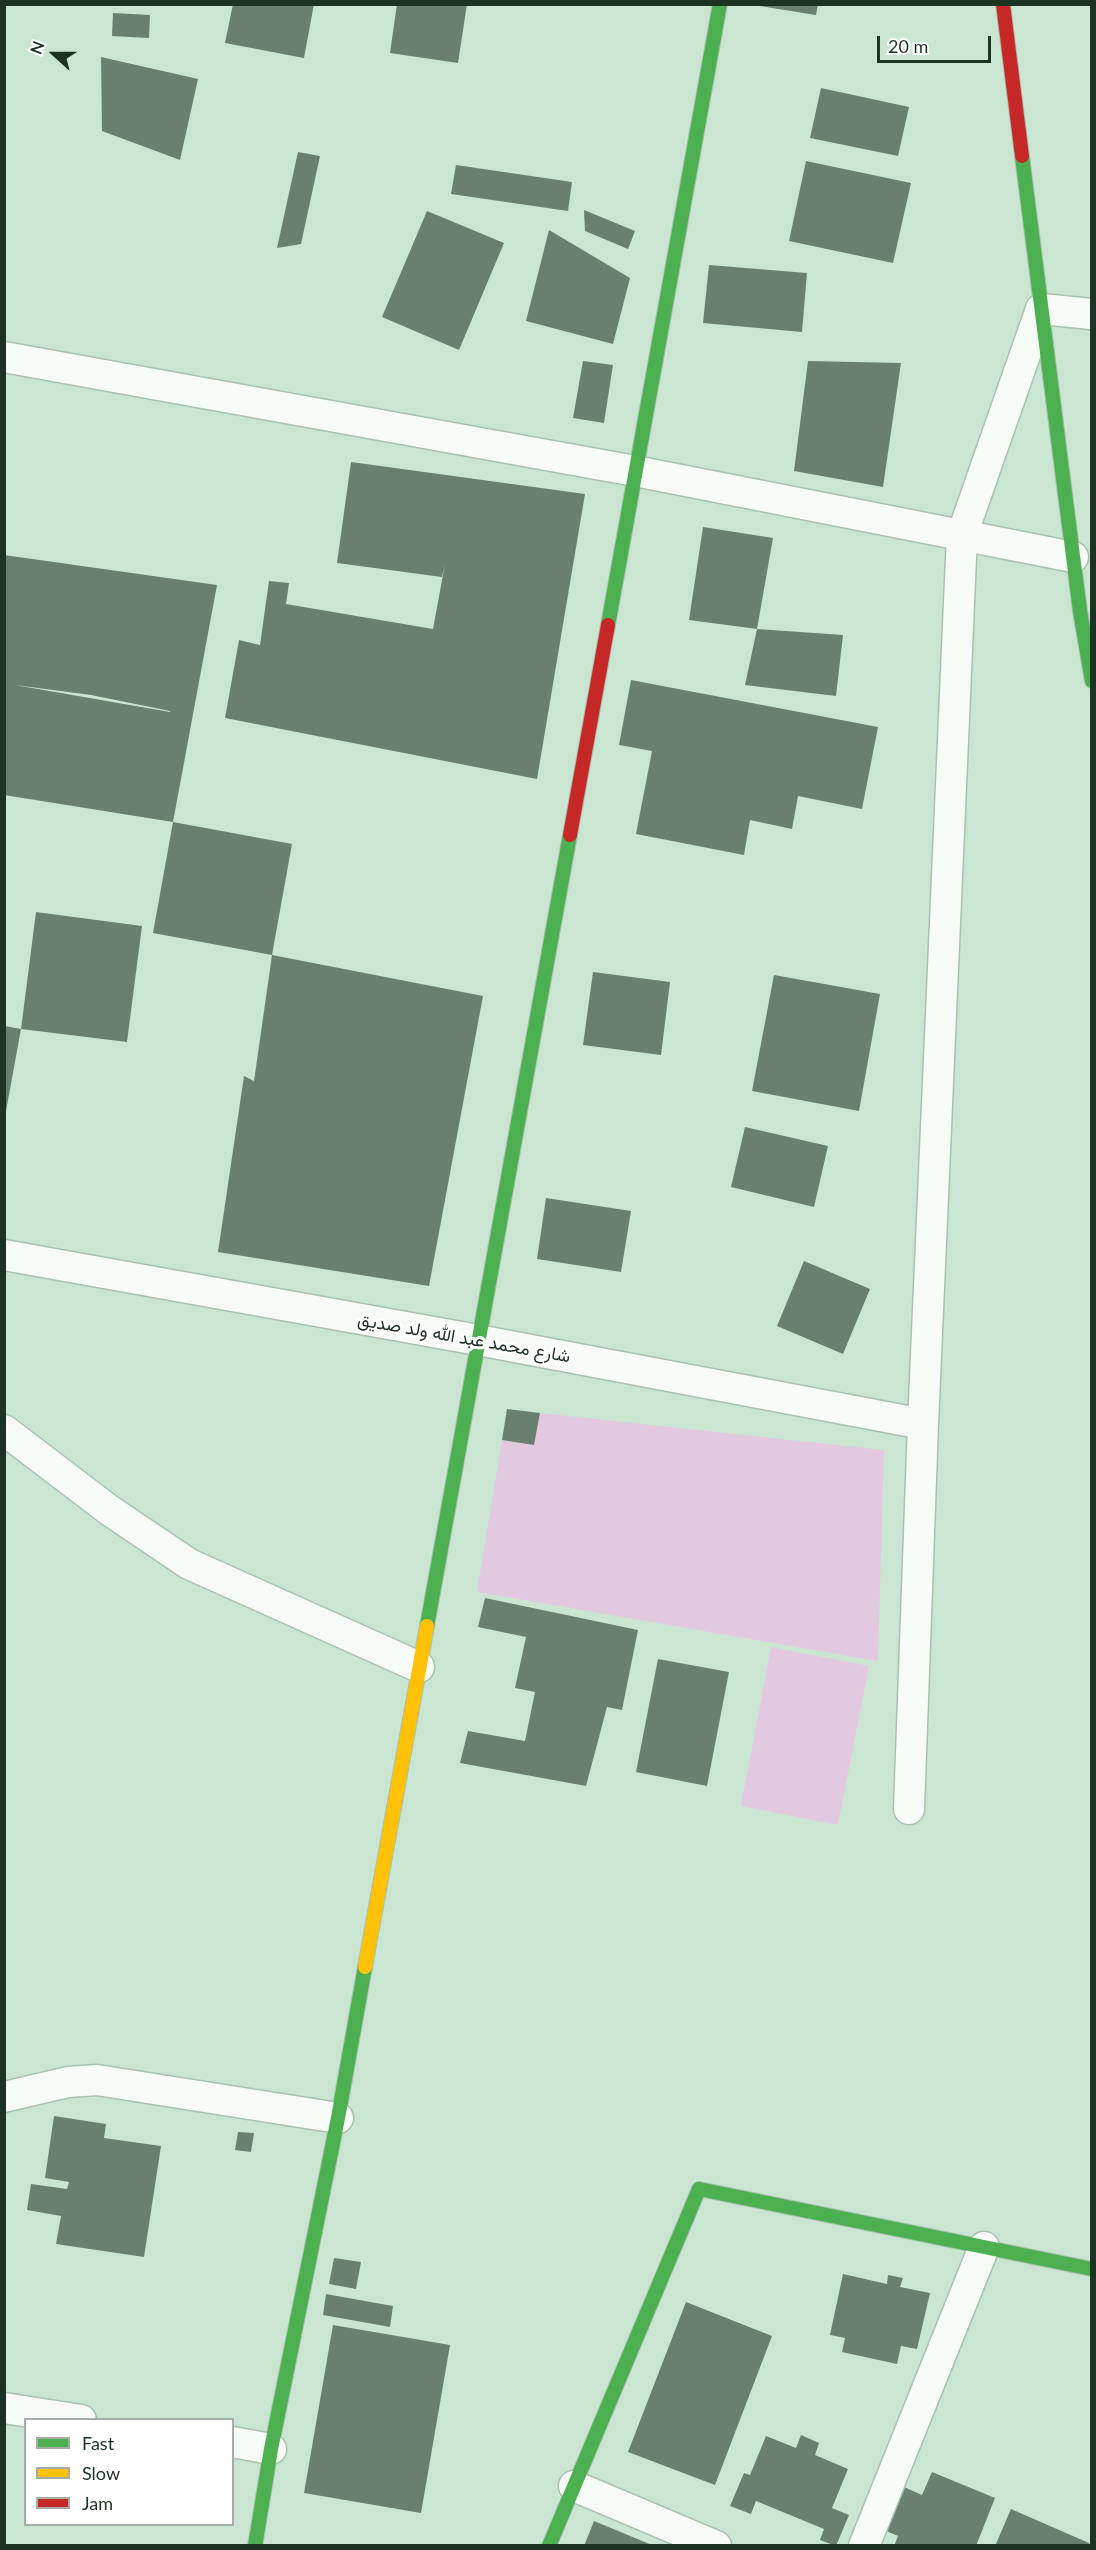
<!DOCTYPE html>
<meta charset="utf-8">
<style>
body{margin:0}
#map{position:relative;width:1096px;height:2550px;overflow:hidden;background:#cae6d2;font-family:Lato,sans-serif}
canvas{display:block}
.frame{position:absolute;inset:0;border:6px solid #1c3223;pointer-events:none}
.legend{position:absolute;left:24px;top:2418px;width:210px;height:108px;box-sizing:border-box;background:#fff;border:2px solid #a4ada7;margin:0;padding:8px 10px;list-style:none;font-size:18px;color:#1c3223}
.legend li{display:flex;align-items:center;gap:12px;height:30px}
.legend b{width:30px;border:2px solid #a4ada7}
.north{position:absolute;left:24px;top:24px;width:60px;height:60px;-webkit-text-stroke:4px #fff;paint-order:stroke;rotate:291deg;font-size:16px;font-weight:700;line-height:24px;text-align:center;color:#1c3223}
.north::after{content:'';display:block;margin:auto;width:21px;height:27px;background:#1c3223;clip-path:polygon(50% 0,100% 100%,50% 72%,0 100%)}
.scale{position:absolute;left:877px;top:36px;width:114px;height:27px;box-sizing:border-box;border:3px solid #1c3223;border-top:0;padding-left:8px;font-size:18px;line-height:21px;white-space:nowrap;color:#1c3223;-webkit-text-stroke:4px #fff;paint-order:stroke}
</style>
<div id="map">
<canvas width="1096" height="2550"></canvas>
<div class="frame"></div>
<ul class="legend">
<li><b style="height:8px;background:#4caf50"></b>Fast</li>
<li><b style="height:8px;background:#ffc107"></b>Slow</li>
<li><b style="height:8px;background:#c62828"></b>Jam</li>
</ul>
<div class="north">N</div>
<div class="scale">20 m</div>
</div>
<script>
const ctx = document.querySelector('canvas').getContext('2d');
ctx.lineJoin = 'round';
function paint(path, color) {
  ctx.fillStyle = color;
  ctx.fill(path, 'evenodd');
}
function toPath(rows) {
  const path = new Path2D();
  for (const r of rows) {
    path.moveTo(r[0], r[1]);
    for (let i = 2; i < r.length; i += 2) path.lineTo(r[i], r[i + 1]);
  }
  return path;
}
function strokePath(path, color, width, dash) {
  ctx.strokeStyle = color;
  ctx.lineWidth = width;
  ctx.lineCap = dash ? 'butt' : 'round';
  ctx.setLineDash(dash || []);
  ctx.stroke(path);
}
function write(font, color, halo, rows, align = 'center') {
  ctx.font = font + ' Lato,Vazirmatn,sans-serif';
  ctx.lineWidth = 6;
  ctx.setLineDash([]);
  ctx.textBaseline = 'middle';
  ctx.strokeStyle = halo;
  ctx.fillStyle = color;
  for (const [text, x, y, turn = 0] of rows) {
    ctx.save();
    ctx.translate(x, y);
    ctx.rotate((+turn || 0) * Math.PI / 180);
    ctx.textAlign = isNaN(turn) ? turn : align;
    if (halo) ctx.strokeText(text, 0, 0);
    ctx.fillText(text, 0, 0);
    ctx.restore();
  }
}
paint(toPath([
 [540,1413,884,1450,878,1661,477,1592,502,1440,534,1444],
 [771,1647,869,1666,838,1825,741,1806]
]), '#e3c9e0');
paint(toPath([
 [233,4,314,4,304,58,225,43],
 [397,4,467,4,458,63,390,53],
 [747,4,818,4,816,15],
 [113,13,150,15,149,38,112,36],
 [101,57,198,79,180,160,102,131],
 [821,88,909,107,898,156,810,138],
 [298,152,320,156,301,244,277,248],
 [806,161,911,183,893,263,789,241],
 [456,165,572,182,568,211,451,194],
 [584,210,635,231,628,249,585,231],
 [427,211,504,243,459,350,382,317],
 [549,230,630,278,613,344,526,321],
 [709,265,807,273,802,332,703,323],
 [583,361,613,365,604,423,573,418],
 [808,361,901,363,883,487,794,471],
 [351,462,585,494,537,779,225,718,239,640,260,645,269,581,289,583,286,604,433,629,445,564,442,577,337,563],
 [703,527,773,538,757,629,689,620],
 [4,555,217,585,173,822,4,795],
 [15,685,91,695,170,711,170,712],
 [757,629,843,635,836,696,745,685],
 [631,680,878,727,862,809,798,796,792,829,750,820,744,855,636,834,652,751,619,745],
 [173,822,292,844,272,955,483,996,429,1286,218,1252,244,1076,254,1081,272,955,153,933],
 [36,912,142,926,127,1042,21,1029],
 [593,972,670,982,661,1055,583,1045],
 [774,975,880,994,859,1111,752,1091],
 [5,1026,21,1029,6,1111,5,1111],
 [745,1127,828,1146,814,1207,731,1187],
 [546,1198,631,1211,621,1272,537,1259],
 [804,1261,870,1289,843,1354,777,1326],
 [507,1409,540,1413,534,1445,502,1440],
 [485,1598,638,1630,622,1710,607,1707,586,1786,460,1763,468,1731,525,1741,535,1692,515,1688,526,1637,478,1627],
 [658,1659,729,1672,707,1786,636,1772],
 [54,2116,106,2124,104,2138,161,2146,144,2257,56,2244,61,2216,27,2210,31,2184,67,2189,69,2182,45,2178],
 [238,2132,254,2133,251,2152,235,2150],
 [334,2258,361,2262,356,2289,329,2284],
 [843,2274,887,2284,888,2275,903,2278,900,2287,930,2293,917,2349,901,2346,897,2364,842,2352,845,2338,830,2335],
 [326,2294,393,2306,390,2327,323,2315],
 [686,2302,772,2336,715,2485,628,2452],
 [333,2325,450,2345,421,2513,304,2493],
 [801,2435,819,2443,815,2455,848,2469,832,2508,849,2515,836,2546,820,2540,824,2529,756,2501,751,2514,730,2506,744,2473,750,2475,766,2436,796,2448],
 [932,2472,995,2498,976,2546,894,2546,898,2536,886,2531,904,2487,922,2495],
 [1011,2509,1089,2543,1088,2546,995,2546],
 [594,2521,652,2545,652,2546,584,2546]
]), '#698071');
const street = toPath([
 [4,357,635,471,1073,557],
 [4,1255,478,1340,923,1424],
 [4,1430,109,1510,189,1564,419,1667],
 [909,1809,923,1424,962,535,1041,309,1092,314],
 [4,2097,68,2082,97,2080,338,2118],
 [4,2408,81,2420],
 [232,2442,271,2449],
 [574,2486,716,2546],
 [864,2546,984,2247]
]);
const fast = toPath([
 [1022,156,1080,611,1092,681],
 [608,625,720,4],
 [427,1626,570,835],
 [255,2546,271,2449,338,2118,365,1967],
 [549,2546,699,2189,1092,2269]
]);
const slow = toPath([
 [365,1967,427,1626]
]);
const jam = toPath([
 [1003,4,1022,156],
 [570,835,608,625]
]);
strokePath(street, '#aac1b0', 33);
strokePath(fast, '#aac1b0', 16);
strokePath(slow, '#aac1b0', 16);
strokePath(jam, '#aac1b0', 16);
strokePath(street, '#f7fbf8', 30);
strokePath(fast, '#4caf50', 14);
strokePath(slow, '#ffc107', 14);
strokePath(jam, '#c62828', 14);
write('18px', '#1c3223', '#fff', [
 ["شارع محمد عبد الله ولد صديق",464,1338,10]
]);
</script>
